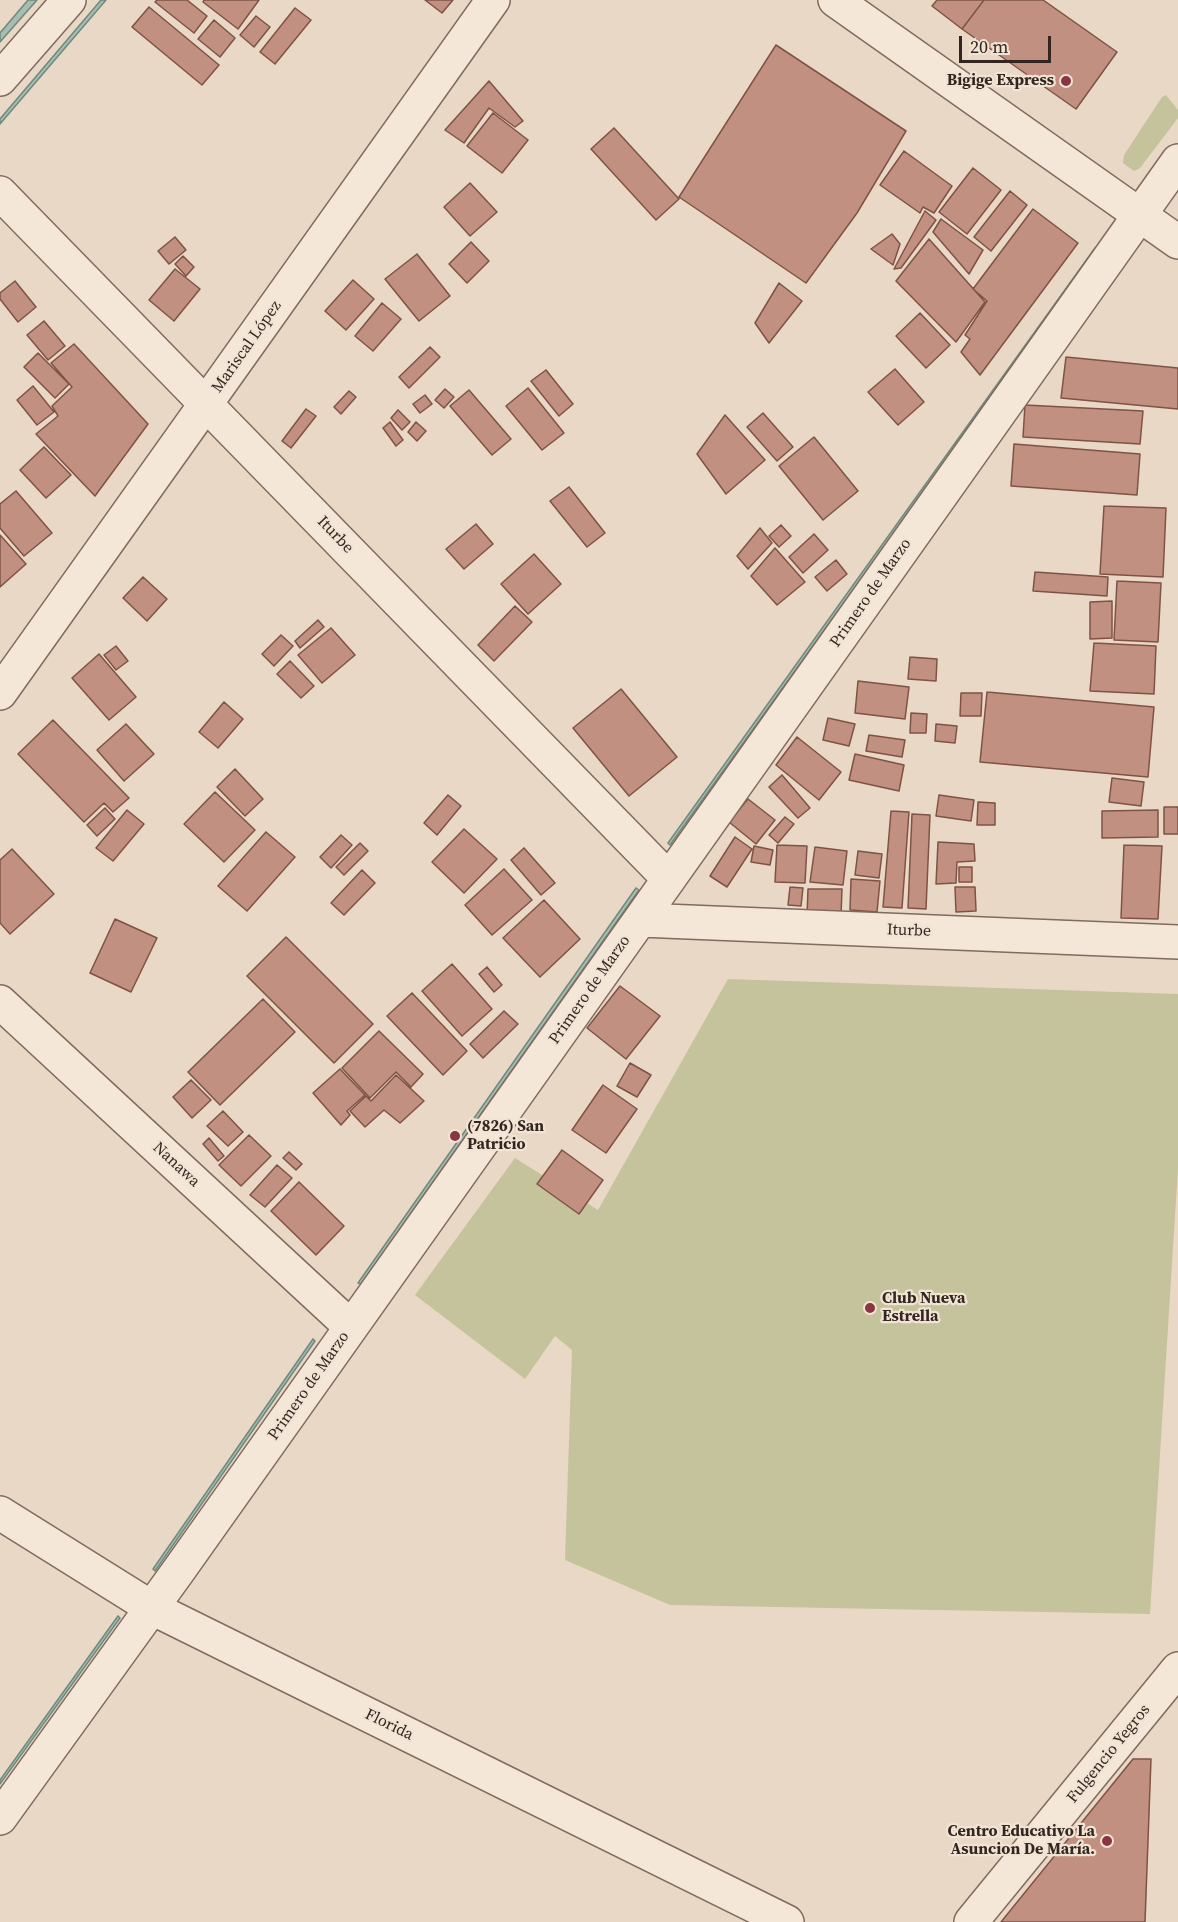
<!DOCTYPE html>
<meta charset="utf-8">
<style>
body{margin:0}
#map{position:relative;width:1178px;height:1922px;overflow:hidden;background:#e9d8c6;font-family:"Source Serif 4",serif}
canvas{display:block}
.scale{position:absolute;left:959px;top:36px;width:92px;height:27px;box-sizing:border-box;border:3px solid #332620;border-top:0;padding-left:8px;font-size:18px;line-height:21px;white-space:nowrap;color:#332620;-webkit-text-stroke:4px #f1e4d4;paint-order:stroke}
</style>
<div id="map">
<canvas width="1178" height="1922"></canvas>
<div class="scale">20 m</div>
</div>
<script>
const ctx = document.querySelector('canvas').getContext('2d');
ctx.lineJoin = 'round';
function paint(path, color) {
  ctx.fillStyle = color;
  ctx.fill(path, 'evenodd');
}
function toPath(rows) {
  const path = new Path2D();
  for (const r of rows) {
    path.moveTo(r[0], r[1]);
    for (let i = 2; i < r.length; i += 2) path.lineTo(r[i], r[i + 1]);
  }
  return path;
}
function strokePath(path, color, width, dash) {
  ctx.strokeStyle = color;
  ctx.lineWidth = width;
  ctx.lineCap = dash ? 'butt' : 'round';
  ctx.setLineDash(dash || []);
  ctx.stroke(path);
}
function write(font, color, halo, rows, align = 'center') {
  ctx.font = font + ' "Source Serif 4",serif';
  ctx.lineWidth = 4.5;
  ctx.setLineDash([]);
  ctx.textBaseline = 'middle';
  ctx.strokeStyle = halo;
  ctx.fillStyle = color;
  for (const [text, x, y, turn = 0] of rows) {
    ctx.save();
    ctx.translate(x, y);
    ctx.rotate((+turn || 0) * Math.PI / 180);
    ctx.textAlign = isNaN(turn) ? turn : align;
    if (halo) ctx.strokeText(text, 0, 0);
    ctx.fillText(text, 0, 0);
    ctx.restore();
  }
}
paint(toPath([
 [1166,95,1178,110,1178,118,1140,168,1134,171,1123,163,1124,155,1162,97],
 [728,979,1178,994,1178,1168,1150,1614,670,1605,565,1560,572,1350,555,1336,525,1379,415,1295,515,1158,598,1210]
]), '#c5c39b');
const water = toPath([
 [28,0,37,0,0,42,0,33,28,0],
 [101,0,106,0,0,124,0,119,101,0],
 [1095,248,1097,250,670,845,668,843,1095,248],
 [636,888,639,890,361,1284,358,1283,636,888],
 [313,1339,315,1341,155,1571,153,1569,313,1339],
 [118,1616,120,1618,0,1784,0,1780,118,1616]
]);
paint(water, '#a7bdb2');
strokePath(water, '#6e8a7e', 1.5);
const building = toPath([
 [157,0,187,0,207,16,194,33,155,2,157,0],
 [204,0,259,0,238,29,203,2,204,0],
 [425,0,453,0,442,13,425,0],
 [937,0,984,0,962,29,932,6,937,0],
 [984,0,1043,0,1117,52,1076,109,962,29,984,0],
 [149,7,219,65,202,85,132,27,149,7],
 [295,8,311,20,275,64,260,52,295,8],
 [256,16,270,27,254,47,240,35,256,16],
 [214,20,235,38,220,57,198,39,214,20],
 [776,45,906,131,857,213,806,283,679,197,776,45],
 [489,81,523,121,515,127,489,108,464,143,445,130,489,81],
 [493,113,528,140,502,173,467,146,493,113],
 [614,128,679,199,656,220,591,149,614,128],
 [904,151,952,186,934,213,923,207,920,213,880,185,904,151],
 [973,168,1001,190,967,234,939,212,973,168],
 [470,183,497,212,470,236,444,207,470,183],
 [1010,191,1027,205,991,251,974,237,1010,191],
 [1033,209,1078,243,980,375,961,352,970,339,965,335,987,301,973,289,1033,209],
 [925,211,936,220,901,268,894,269,925,211],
 [941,219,983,250,969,274,933,232,941,219],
 [892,234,900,244,893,265,871,249,892,234],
 [175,237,186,250,169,264,158,251,175,237],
 [929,239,985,302,956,342,896,281,929,239],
 [471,242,489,261,467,283,449,264,471,242],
 [417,254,450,296,419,321,385,279,417,254],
 [183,256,194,267,186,276,175,264,183,256],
 [175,269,200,289,174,321,149,300,175,269],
 [353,280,374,299,346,330,325,311,353,280],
 [15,281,36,307,18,322,0,299,0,293,15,281],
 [779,283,802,301,769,343,755,323,779,283],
 [382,303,401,319,373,351,355,336,382,303],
 [920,313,950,345,926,368,896,336,920,313],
 [44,321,65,346,48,360,27,335,44,321],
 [74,344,148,424,95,496,36,434,58,416,52,406,72,387,51,363,74,344],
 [430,347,440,357,409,388,399,377,430,347],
 [38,353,69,384,55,398,24,367,38,353],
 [1066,357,1178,368,1178,409,1061,398,1066,357],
 [895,369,924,402,898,425,868,392,895,369],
 [546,370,573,404,559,416,531,381,546,370],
 [33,386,54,412,37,425,17,400,33,386],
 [528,388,564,433,542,450,506,406,528,388],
 [445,389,454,397,444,408,435,400,445,389],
 [469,390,511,439,492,455,450,406,469,390],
 [349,391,356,397,341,414,334,407,349,391],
 [425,395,432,404,420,413,413,404,425,395],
 [1025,405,1143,411,1140,444,1023,437,1025,405],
 [306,409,316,416,291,448,282,441,306,409],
 [398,410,410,422,402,430,391,418,398,410],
 [763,413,793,447,777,461,747,427,763,413],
 [725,415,765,460,726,494,697,454,725,415],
 [390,422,403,440,396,446,383,428,390,422],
 [416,422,426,431,417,441,408,432,416,422],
 [814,437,858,491,823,520,779,466,814,437],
 [1014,444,1140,454,1137,495,1011,486,1014,444],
 [44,447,71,475,46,498,20,470,44,447],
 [569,487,605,533,587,547,550,501,569,487],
 [16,491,52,533,24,556,0,528,0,504,16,491],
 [1104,506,1166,508,1163,577,1100,574,1104,506],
 [476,524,493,544,464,569,446,549,476,524],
 [781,525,791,536,779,547,769,536,781,525],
 [760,528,772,543,748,569,737,556,760,528],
 [814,534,828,550,803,573,789,557,814,534],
 [0,535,26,564,0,587,0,535],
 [775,548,805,582,777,605,751,576,775,548],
 [534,554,561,584,528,614,501,584,534,554],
 [836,560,847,574,827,591,815,577,836,560],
 [1035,572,1108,577,1107,596,1033,591,1035,572],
 [143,577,167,599,147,621,123,598,143,577],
 [1117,581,1161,583,1158,642,1114,640,1117,581],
 [1112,601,1112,638,1090,639,1090,602,1112,601],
 [515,606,532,622,494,661,478,645,515,606],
 [318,620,324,627,300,648,295,641,318,620],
 [331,628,355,655,322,683,298,655,331,628],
 [281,635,293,646,274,666,262,654,281,635],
 [1094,643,1156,646,1154,694,1090,691,1094,643],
 [116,646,128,661,116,670,104,655,116,646],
 [99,654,136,697,109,720,72,678,99,654],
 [910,657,937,659,936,681,908,679,910,657],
 [290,661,314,686,301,698,277,674,290,661],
 [858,681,909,687,905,719,855,713,858,681],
 [621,689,677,757,629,796,573,728,621,689],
 [987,692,1154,707,1148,777,980,762,987,692],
 [961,693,982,693,981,716,960,716,961,693],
 [224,702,243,719,218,748,199,732,224,702],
 [911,713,927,714,926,733,910,733,911,713],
 [828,718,855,724,849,746,823,740,828,718],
 [53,720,129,798,113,812,104,803,84,822,18,754,53,720],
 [126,724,154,754,124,781,97,750,126,724],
 [936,724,957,726,955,743,935,741,936,724],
 [869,735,905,740,902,757,866,751,869,735],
 [797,737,841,772,819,800,776,765,797,737],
 [855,754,904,765,899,791,849,780,855,754],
 [235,769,263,799,245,816,217,787,235,769],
 [782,775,810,808,798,818,769,787,782,775],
 [1112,778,1144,782,1141,806,1109,802,1112,778],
 [215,792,255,830,224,862,184,824,215,792],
 [448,795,461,806,437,835,424,823,448,795],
 [939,795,974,800,971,821,936,816,939,795],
 [748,799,775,820,756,844,729,822,748,799],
 [978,802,995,803,995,825,977,825,978,802],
 [1164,807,1178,807,1178,834,1164,834,1164,807],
 [105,808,115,819,97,836,87,825,105,808],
 [127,810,144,824,113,861,96,848,127,810],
 [1158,810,1158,837,1102,838,1102,811,1158,810],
 [891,811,909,812,902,908,883,907,891,811],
 [912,814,930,815,926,909,908,908,912,814],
 [785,817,794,824,778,843,769,835,785,817],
 [464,829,497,859,464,893,432,862,464,829],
 [266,832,295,857,247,911,218,886,266,832],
 [341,835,352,845,331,868,320,857,341,835],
 [735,837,752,849,727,887,710,876,735,837],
 [938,842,974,844,975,861,957,862,956,883,936,884,938,842],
 [360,843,368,851,344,875,336,867,360,843],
 [777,845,807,846,805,883,775,882,777,845],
 [1124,845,1162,846,1158,919,1121,918,1124,845],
 [754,846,773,850,770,865,751,862,754,846],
 [815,847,847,851,843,885,810,882,815,847],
 [524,848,555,883,541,895,511,860,524,848],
 [12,849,54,894,10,934,0,923,0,860,12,849],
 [858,851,882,854,879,878,855,875,858,851],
 [959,867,972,867,972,882,959,882,959,867],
 [504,869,532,900,492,935,465,905,504,869],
 [362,870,375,883,344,915,331,903,362,870],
 [851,879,880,881,877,912,850,910,851,879],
 [790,887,803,888,801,906,788,905,790,887],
 [955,887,975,887,976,911,956,912,955,887],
 [808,889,842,889,841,916,807,916,808,889],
 [544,900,580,939,540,977,503,938,544,900],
 [115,919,157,938,131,992,90,973,115,919],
 [286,937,373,1024,334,1063,247,976,286,937],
 [452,964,492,1009,462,1036,422,991,452,964],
 [487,967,502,985,494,992,479,974,487,967],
 [620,986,660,1016,626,1059,587,1028,620,986],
 [412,993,467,1051,443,1075,387,1016,412,993],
 [263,999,295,1032,220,1105,188,1072,263,999],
 [504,1011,518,1024,483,1058,470,1044,504,1011],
 [379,1031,423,1074,411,1087,396,1072,370,1098,342,1068,379,1031],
 [630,1063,651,1075,637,1097,617,1086,630,1063],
 [340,1069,365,1095,347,1111,350,1115,341,1125,313,1093,340,1069],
 [396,1075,424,1101,400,1123,384,1110,365,1127,350,1111,366,1096,371,1101,396,1075],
 [191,1080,211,1100,192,1118,173,1097,191,1080],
 [603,1085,637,1109,606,1153,572,1130,603,1085],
 [223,1111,243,1132,228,1146,207,1126,223,1111],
 [249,1135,271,1156,241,1186,219,1165,249,1135],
 [209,1138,224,1156,218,1161,203,1144,209,1138],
 [562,1150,603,1180,579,1214,537,1184,562,1150],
 [289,1152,302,1164,296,1170,283,1158,289,1152],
 [277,1165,292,1178,265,1207,250,1195,277,1165],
 [299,1182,344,1226,316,1255,271,1211,299,1182],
 [1133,1759,1151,1759,1145,1922,1001,1922,1133,1759]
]);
paint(building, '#c29080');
strokePath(building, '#7e5346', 1.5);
const minor = toPath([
 [835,0,1178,242],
 [0,79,69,0],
 [0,193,669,879],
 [0,693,493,0],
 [640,920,1178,942],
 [0,1002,351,1327],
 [0,1513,152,1608,787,1922],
 [0,1818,179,1570,1178,161],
 [971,1922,1178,1669]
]);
strokePath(minor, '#816a5e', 36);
strokePath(minor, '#f4e7d8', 33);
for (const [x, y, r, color] of [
 [1066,81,6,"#893544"],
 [455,1136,6,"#893544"],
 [870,1308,6,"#893544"],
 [1107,1841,6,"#893544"]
]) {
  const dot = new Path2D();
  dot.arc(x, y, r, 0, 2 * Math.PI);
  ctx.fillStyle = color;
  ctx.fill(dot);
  strokePath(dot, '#f1e4d4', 2);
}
write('bold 16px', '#332620', '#f1e4d4', [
 ["Bigige Express",1054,81],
 ["(7826) San",467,1127,"left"],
 ["Patricio",467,1145,"left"],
 ["Club Nueva",882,1299,"left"],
 ["Estrella",882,1317,"left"],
 ["Centro Educativo La",1095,1832],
 ["Asuncion De María.",1095,1850]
], 'right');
write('16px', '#332620', '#f1e4d4', [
 ["Mariscal López",247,347,-55],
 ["Iturbe",335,535,46],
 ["Primero de Marzo",871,593,-55],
 ["Iturbe",909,931,2],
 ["Primero de Marzo",590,990,-55],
 ["Nanawa",176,1165,43],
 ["Primero de Marzo",309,1386,-55],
 ["Florida",389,1725,26],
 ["Fulgencio Yegros",1109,1754,-51]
]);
</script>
